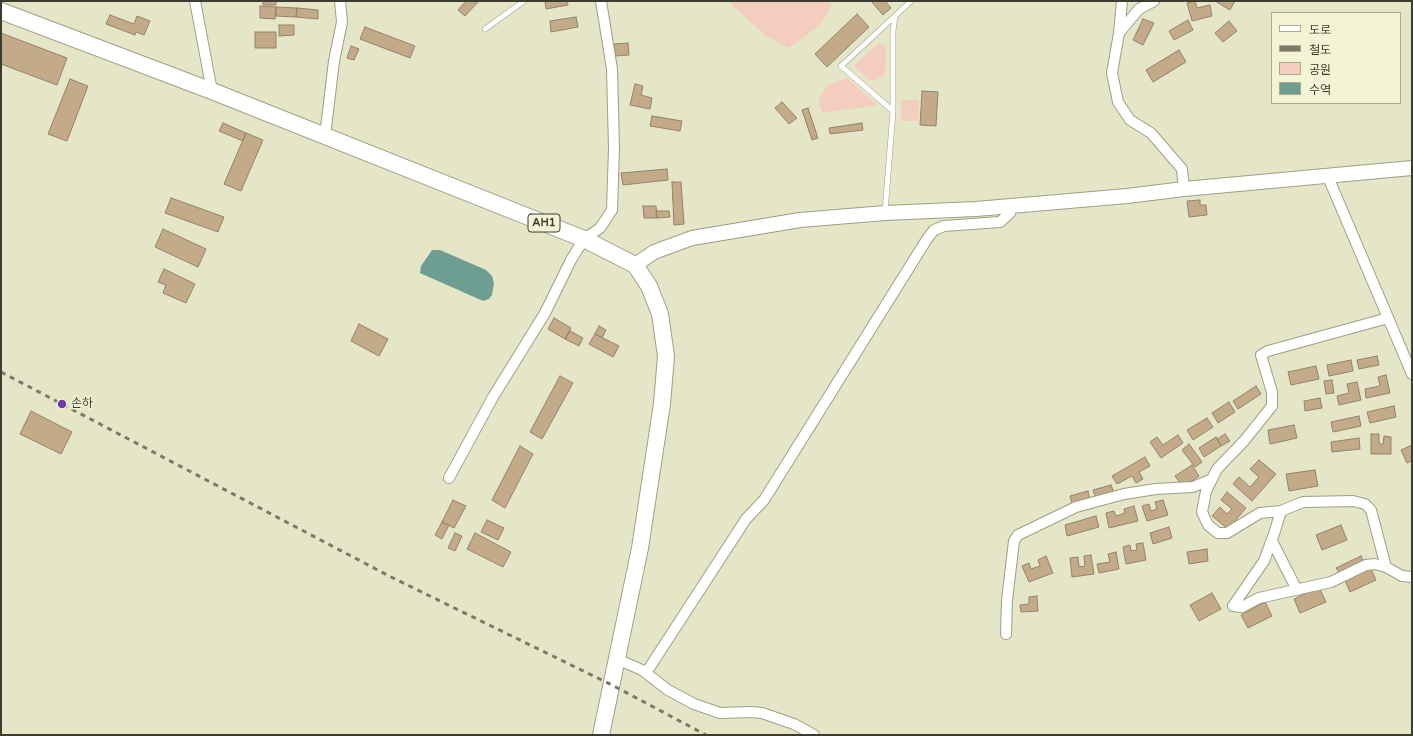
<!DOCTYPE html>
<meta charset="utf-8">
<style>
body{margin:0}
#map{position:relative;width:1413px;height:736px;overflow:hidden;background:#e5e6c8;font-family:"Varela Round","Noto Sans KR",sans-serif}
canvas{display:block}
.frame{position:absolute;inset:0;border:2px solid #3c3c30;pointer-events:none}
.legend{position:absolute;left:1271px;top:12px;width:130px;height:92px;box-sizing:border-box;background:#f3f4d5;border:1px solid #aaaa93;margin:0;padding:5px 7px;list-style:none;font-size:12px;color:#3c3c30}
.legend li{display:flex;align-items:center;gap:8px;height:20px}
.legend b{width:20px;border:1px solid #aaaa93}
</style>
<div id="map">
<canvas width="1413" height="736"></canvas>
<div class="frame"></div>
<ul class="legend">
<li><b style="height:5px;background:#fff"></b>도로</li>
<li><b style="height:5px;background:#7a7a67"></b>철도</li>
<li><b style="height:11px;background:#f3cdbe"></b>공원</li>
<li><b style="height:11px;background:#6e9e91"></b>수역</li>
</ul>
</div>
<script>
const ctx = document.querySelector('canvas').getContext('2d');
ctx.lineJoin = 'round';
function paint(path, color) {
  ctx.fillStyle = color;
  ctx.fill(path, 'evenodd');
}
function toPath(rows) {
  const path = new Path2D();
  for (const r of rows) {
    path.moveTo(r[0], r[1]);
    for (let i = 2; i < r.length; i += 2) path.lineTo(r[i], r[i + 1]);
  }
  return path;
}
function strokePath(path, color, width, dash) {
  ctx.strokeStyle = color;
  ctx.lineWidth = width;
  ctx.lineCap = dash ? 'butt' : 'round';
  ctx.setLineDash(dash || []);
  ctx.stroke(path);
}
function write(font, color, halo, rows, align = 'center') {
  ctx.font = font + ' "Varela Round","Noto Sans KR",sans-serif';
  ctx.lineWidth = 3;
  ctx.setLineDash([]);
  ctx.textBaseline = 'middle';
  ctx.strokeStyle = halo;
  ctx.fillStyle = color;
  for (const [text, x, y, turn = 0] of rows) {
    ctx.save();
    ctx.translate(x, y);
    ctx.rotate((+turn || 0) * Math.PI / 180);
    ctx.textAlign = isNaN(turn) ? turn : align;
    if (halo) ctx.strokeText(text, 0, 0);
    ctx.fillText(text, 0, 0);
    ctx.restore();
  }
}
paint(toPath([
 [728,1,829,1,831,6,819,26,789,48,766,36],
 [879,43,884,45,886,50,885,76,875,80,869,80,854,66],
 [847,78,877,105,823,113,820,107,819,98,828,85],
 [901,100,919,100,918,121,901,121]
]), '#f3cdbe');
paint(toPath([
 [432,250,440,250,486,270,492,276,494,283,492,295,489,299,483,301,420,273,421,266]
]), '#6e9e91');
const building = toPath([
 [263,1,276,1,276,5,263,5,263,1],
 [466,1,479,1,465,16,458,10,466,1],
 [545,1,567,1,568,5,546,9,545,1],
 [871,1,885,1,891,8,883,15,871,1],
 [1195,1,1197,8,1210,5,1212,16,1192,21,1187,3,1195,1],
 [1215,1,1235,1,1230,10,1215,1],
 [260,6,276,7,275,19,260,18,260,6],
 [276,7,297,8,296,17,276,16,276,7],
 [297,8,318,10,318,19,296,17,297,8],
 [857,14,869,27,827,67,815,54,857,14],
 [110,15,134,24,137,16,150,21,144,35,136,32,135,35,106,24,110,15],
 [576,17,578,27,551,32,550,21,576,17],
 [1143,19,1154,23,1143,45,1133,40,1143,19],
 [1188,20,1193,30,1174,40,1169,31,1188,20],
 [1229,21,1237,31,1223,42,1215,33,1229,21],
 [279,25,294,25,294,35,279,36,279,25],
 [365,27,415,46,410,58,360,39,365,27],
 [255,32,276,32,276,48,255,48,255,32],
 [1,33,67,58,57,85,1,64,1,33],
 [628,43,629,55,615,56,614,44,628,43],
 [351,46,359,49,354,60,347,58,351,46],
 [1179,50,1186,62,1153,82,1146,70,1179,50],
 [70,79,88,86,67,141,48,134,70,79],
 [635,84,643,86,641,95,652,98,650,109,630,105,635,84],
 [922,91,938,92,936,126,920,125,922,91],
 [782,102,797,118,789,124,775,108,782,102],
 [808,108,818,138,812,140,802,110,808,108],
 [652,116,682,121,680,131,650,126,652,116],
 [223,123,246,133,243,141,219,131,223,123],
 [862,123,863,130,830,134,829,128,862,123],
 [246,133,263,140,241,191,224,184,246,133],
 [667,169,668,180,623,185,621,173,667,169],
 [672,182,681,182,684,224,674,225,672,182],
 [171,198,224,217,218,232,165,213,171,198],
 [1200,200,1200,205,1206,205,1207,215,1189,217,1187,201,1200,200],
 [643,206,656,206,657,218,644,218,643,206],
 [656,211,669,211,670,217,657,218,656,211],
 [163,229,206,249,198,267,155,247,163,229],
 [164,269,195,284,186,303,163,293,166,285,158,282,164,269],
 [554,318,571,328,565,339,548,329,554,318],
 [359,324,388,339,379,356,351,341,359,324],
 [599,326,606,330,602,338,595,334,599,326],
 [570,331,583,338,579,346,565,339,570,331],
 [595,334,619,346,613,357,589,344,595,334],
 [1377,356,1379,365,1359,369,1357,360,1377,356],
 [1351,360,1353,371,1329,376,1327,365,1351,360],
 [1316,366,1319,379,1291,385,1288,372,1316,366],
 [1386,375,1390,393,1366,398,1365,389,1380,386,1378,377,1386,375],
 [560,376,573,383,542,439,530,432,560,376],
 [1332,380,1334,393,1326,394,1324,381,1332,380],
 [1357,382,1361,400,1339,405,1337,396,1349,393,1347,384,1357,382],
 [1256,386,1261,394,1238,409,1233,401,1256,386],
 [1320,398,1322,408,1305,411,1304,401,1320,398],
 [1229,402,1235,412,1218,423,1212,413,1229,402],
 [1394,406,1396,417,1370,423,1367,412,1394,406],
 [31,411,72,432,61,454,20,434,31,411],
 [1359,416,1361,426,1333,432,1331,422,1359,416],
 [1207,418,1213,427,1193,440,1187,430,1207,418],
 [1294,425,1297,438,1270,444,1268,430,1294,425],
 [1225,434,1230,441,1221,446,1217,439,1225,434],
 [1371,434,1379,434,1379,444,1383,444,1384,436,1391,437,1391,454,1371,454,1371,434],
 [1178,435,1183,443,1161,458,1150,442,1157,437,1163,445,1178,435],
 [1216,437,1221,446,1204,457,1199,448,1216,437],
 [1359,438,1360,449,1332,452,1331,442,1359,438],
 [1189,444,1202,462,1195,467,1182,450,1189,444],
 [1412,445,1412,461,1407,463,1401,450,1412,445],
 [520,446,533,454,505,508,492,500,520,446],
 [1145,457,1150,466,1139,472,1143,479,1136,483,1132,476,1117,484,1112,476,1145,457],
 [1259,460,1276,474,1252,501,1233,484,1239,477,1250,487,1259,477,1250,469,1259,460],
 [1192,465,1199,476,1183,487,1175,476,1192,465],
 [1315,470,1318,486,1289,491,1286,474,1315,470],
 [1111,485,1114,493,1096,499,1093,490,1111,485],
 [1088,491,1090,500,1072,504,1070,496,1088,491],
 [1227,492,1246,508,1228,529,1212,516,1220,507,1227,514,1232,509,1221,500,1227,492],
 [453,500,466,506,454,528,442,522,453,500],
 [1163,500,1168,515,1147,521,1142,506,1149,504,1151,511,1157,509,1155,502,1163,500],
 [1134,506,1138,521,1109,528,1106,513,1114,511,1116,516,1125,513,1124,509,1134,506],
 [1096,516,1099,527,1067,536,1065,525,1096,516],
 [487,520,504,528,498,540,481,532,487,520],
 [442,522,449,525,442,539,435,535,442,522],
 [1341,525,1347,540,1322,550,1316,535,1341,525],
 [1169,527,1172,538,1153,544,1150,533,1169,527],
 [455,533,462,536,455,551,448,548,455,533],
 [475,533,511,552,503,567,467,549,475,533],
 [1143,543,1146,560,1126,564,1123,547,1130,545,1131,551,1137,550,1136,544,1143,543],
 [1207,549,1208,561,1189,564,1187,552,1207,549],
 [1116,552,1119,569,1099,573,1097,564,1110,562,1108,554,1116,552],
 [1091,555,1094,574,1072,577,1070,558,1078,557,1079,567,1085,566,1084,556,1091,555],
 [1046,556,1053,573,1029,582,1022,566,1029,563,1031,569,1040,566,1038,560,1046,556],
 [1361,556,1364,563,1340,574,1336,568,1361,556],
 [1370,567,1376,580,1350,592,1344,578,1370,567],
 [1319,587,1326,602,1300,613,1294,599,1319,587],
 [1212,593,1221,609,1199,621,1190,605,1212,593],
 [1037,596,1038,611,1021,612,1020,605,1029,604,1029,597,1037,596],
 [1265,602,1272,616,1248,628,1241,615,1265,602]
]);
paint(building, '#c3aa88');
strokePath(building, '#93826b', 1);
const lane = toPath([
 [485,29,524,1],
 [893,111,841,66,895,16],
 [885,212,893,111,893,31,895,16,911,1]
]);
const street = toPath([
 [195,1,212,91],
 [1122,1,1119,33,1112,73,1118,102,1130,120,1151,133,1182,169,1184,189],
 [1119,33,1139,9,1154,1],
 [325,136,334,61,342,22,340,1],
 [1328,177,1412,374],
 [449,478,493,397,545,313,571,260,584,239,600,228,612,210,614,148,612,69,601,1],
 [1281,511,1274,534,1264,561,1233,606,1242,607,1259,598,1331,582,1366,565,1375,564,1386,567,1402,576,1412,577],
 [1272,541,1297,590],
 [1386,567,1371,510,1365,504,1353,501,1303,502,1281,511,1260,513,1227,533,1218,533,1208,525,1202,512,1206,491,1217,469,1244,441,1272,406,1272,392,1261,355,1268,351,1388,318],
 [1006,634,1007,600,1014,541,1018,535,1076,507,1124,494,1156,489,1193,487,1212,479],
 [617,659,642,670,668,690,694,704,720,713,752,712,762,713,794,724,814,735],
 [646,673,746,519,764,500,927,239,934,230,944,226,1000,222,1010,213,1011,206]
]);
const secondary = toPath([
 [635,265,654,252,692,238,800,220,885,213,976,209,1127,196,1184,189,1412,168]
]);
const primary = toPath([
 [1,11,212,91,584,239,635,265,649,286,660,314,666,356,662,404,640,548,601,735]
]);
strokePath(lane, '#9e9f83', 6);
strokePath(street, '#9e9f83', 12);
strokePath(secondary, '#9e9f83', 16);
strokePath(primary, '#9e9f83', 18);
strokePath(lane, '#fff', 5);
strokePath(street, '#fff', 10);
strokePath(secondary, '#fff', 14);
strokePath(primary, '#fff', 16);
strokePath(toPath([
 [1,372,391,577,612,685,706,735]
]), '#7a7a67', 3, [5, 5]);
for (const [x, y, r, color] of [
 [62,404,5,"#7239af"]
]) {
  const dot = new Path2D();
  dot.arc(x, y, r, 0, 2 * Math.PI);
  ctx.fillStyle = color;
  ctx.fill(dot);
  strokePath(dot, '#f3f4d5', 1.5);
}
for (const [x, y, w] of [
 [544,223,32]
]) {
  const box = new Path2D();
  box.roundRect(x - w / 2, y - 9, w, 18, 3);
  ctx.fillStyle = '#f3f4d5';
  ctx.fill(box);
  strokePath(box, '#3c3c30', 1);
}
write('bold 11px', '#3c3c30', null, [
 ["AH1",544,223]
]);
write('12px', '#3c3c30', '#f3f4d5', [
 ["손하",71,404]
], 'left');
</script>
